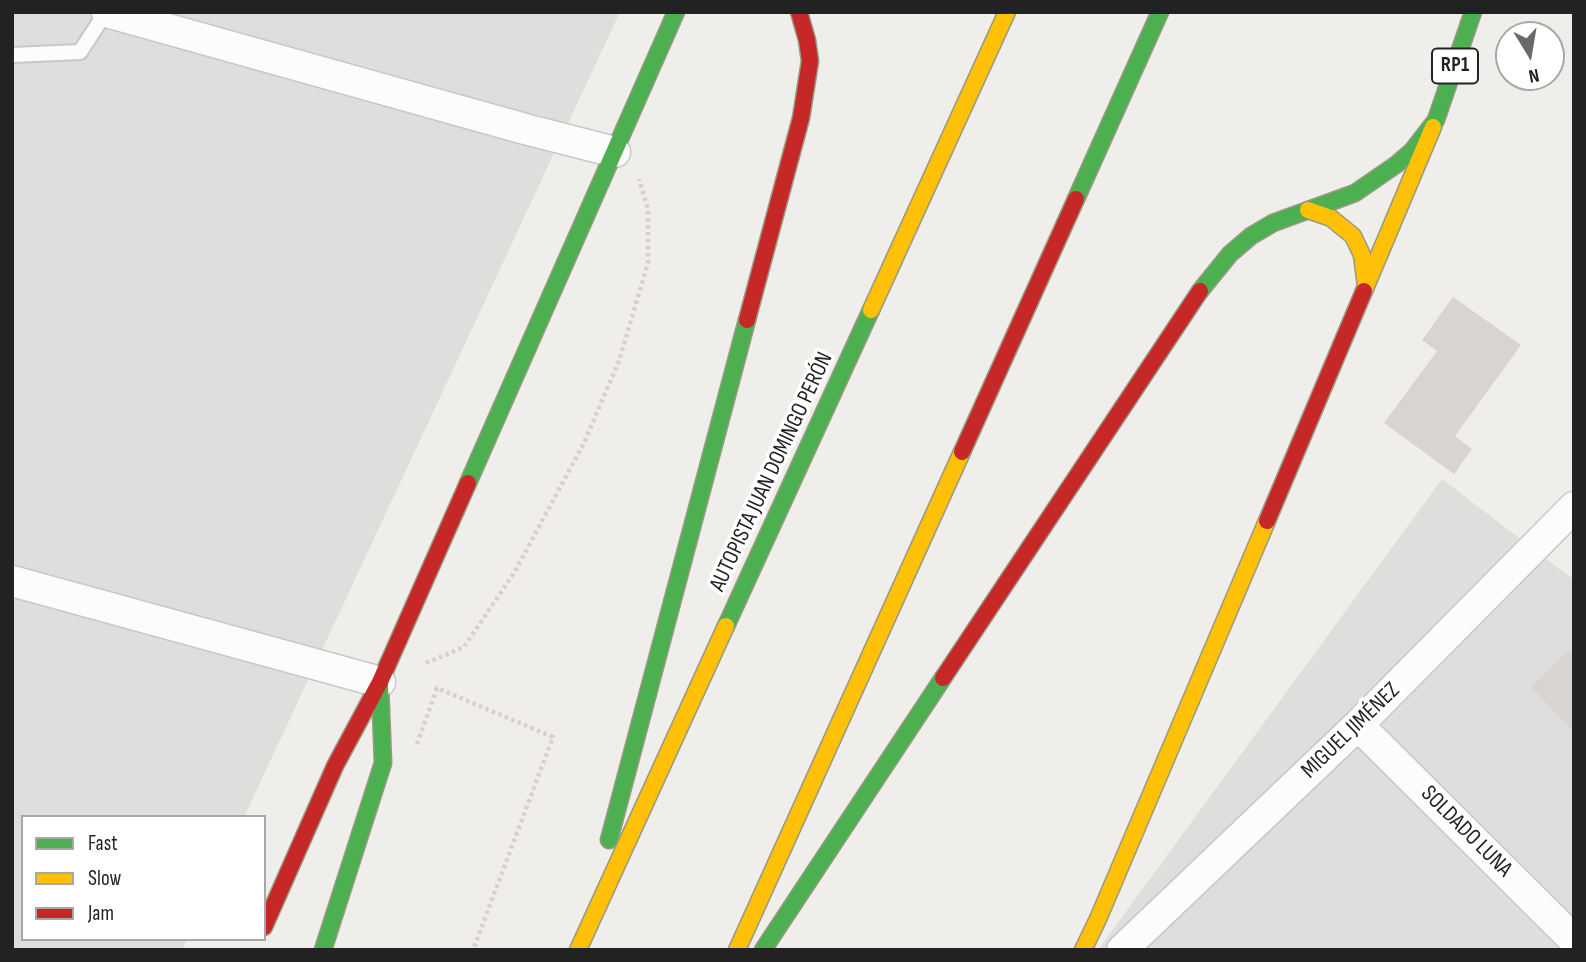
<!DOCTYPE html>
<meta charset="utf-8">
<style>
body{margin:0}
#map{position:relative;width:1586px;height:962px;overflow:hidden;background:#f0eeeb;font-family:"Sofia Sans Condensed",sans-serif}
canvas{display:block}
.frame{position:absolute;inset:0;border:14px solid #222;pointer-events:none}
.legend{position:absolute;left:21px;top:815px;width:245px;height:126px;box-sizing:border-box;background:#fff;border:2px solid #a7a7a7;margin:0;padding:9px 12px;list-style:none;font-size:21px;color:#222}
.legend li{display:flex;align-items:center;gap:14px;height:35px}
.legend b{width:35px;border:2px solid #a7a7a7}
.north{position:absolute;left:1495px;top:21px;width:70px;height:70px;box-sizing:border-box;background:#fff;border:2px solid #a7a7a7;border-radius:50%;rotate:169deg;font-size:19px;font-weight:700;line-height:28px;text-align:center;color:#222}
.north::after{content:'';display:block;margin:auto;width:24px;height:32px;background:#6a6968;clip-path:polygon(50% 0,100% 100%,50% 72%,0 100%)}
</style>
<div id="map">
<canvas width="1586" height="962"></canvas>
<div class="frame"></div>
<ul class="legend">
<li><b style="height:9px;background:#4caf50"></b>Fast</li>
<li><b style="height:9px;background:#ffc107"></b>Slow</li>
<li><b style="height:9px;background:#c62828"></b>Jam</li>
</ul>
<div class="north">N</div>
</div>
<script>
const ctx = document.querySelector('canvas').getContext('2d');
ctx.lineJoin = 'round';
function paint(path, color) {
  ctx.fillStyle = color;
  ctx.fill(path, 'evenodd');
}
function toPath(rows) {
  const path = new Path2D();
  for (const r of rows) {
    path.moveTo(r[0], r[1]);
    for (let i = 2; i < r.length; i += 2) path.lineTo(r[i], r[i + 1]);
  }
  return path;
}
function strokePath(path, color, width, dash) {
  ctx.strokeStyle = color;
  ctx.lineWidth = width;
  ctx.lineCap = dash ? 'butt' : 'round';
  ctx.setLineDash(dash || []);
  ctx.stroke(path);
}
function write(font, color, halo, rows, align = 'center') {
  ctx.font = font + ' "Sofia Sans Condensed",sans-serif';
  ctx.lineWidth = 7;
  ctx.setLineDash([]);
  ctx.textBaseline = 'middle';
  ctx.strokeStyle = halo;
  ctx.fillStyle = color;
  for (const [text, x, y, turn = 0] of rows) {
    ctx.save();
    ctx.translate(x, y);
    ctx.rotate((+turn || 0) * Math.PI / 180);
    ctx.textAlign = isNaN(turn) ? turn : align;
    if (halo) ctx.strokeText(text, 0, 0);
    ctx.fillText(text, 0, 0);
    ctx.restore();
  }
}
paint(toPath([
 [12,12,620,12,244,817,23,817,23,939,187,939,182,950,12,950],
 [1442,479,1574,580,1574,950,1098,950]
]), '#dfdedc');
paint(toPath([
 [1453,297,1521,345,1455,436,1472,449,1454,474,1384,423,1437,351,1422,340],
 [1568,651,1572,655,1574,653,1574,732,1531,687]
]), '#d7d4d2');
const lane = toPath([
 [12,55,80,52,106,12]
]);
const street = toPath([
 [107,12,525,129,615,152],
 [12,581,380,682],
 [1358,725,1574,940],
 [1122,950,1358,725,1574,507]
]);
const fast = toPath([
 [1076,199,1160,12],
 [1200,291,1230,254,1251,236,1273,223,1355,193,1397,164,1412,151,1436,120,1473,12],
 [468,483,676,12],
 [726,626,871,310],
 [609,840,747,320],
 [323,950,383,763,380,685],
 [763,950,943,678]
]);
const slow = toPath([
 [1308,210,1331,218,1353,236,1362,255,1366,286],
 [1364,291,1433,127],
 [871,310,1007,12],
 [578,950,726,626],
 [737,950,962,452],
 [1083,950,1098,919,1267,521]
]);
const jam = toPath([
 [747,320,801,118,810,61,807,40,799,12],
 [962,452,1076,199],
 [1267,521,1364,291],
 [943,678,1200,291],
 [264,927,335,766,380,682,468,483]
]);
strokePath(lane, '#c9c8c7', 18);
strokePath(street, '#c9c8c7', 33);
strokePath(fast, '#999a82', 19);
strokePath(slow, '#999a82', 19);
strokePath(jam, '#999a82', 19);
strokePath(toPath([
 [426,663,464,647,514,573,584,443,619,361,648,263,648,209,639,179],
 [417,744,437,688,553,737,473,950]
]), '#dccecd', 4.5, [3.5, 3.5]);
strokePath(lane, '#fdfcfc', 14);
strokePath(street, '#fdfcfc', 30);
strokePath(fast, '#4caf50', 16);
strokePath(slow, '#ffc107', 16);
strokePath(jam, '#c62828', 16);
for (const [x, y, w] of [
 [1455,66,46]
]) {
  const box = new Path2D();
  box.roundRect(x - w / 2, y - 17.5, w, 35, 5);
  ctx.fillStyle = '#fff';
  ctx.fill(box);
  strokePath(box, '#222', 2);
}
write('bold 21px', '#222', null, [
 ["RP1",1455,66]
]);
write('23px', '#222', '#fff', [
 ["AUTOPISTA JUAN DOMINGO PERÓN",772,472,-65],
 ["MIGUEL JIMÉNEZ",1351,731,-44],
 ["SOLDADO LUNA",1466,832,45]
]);
</script>
